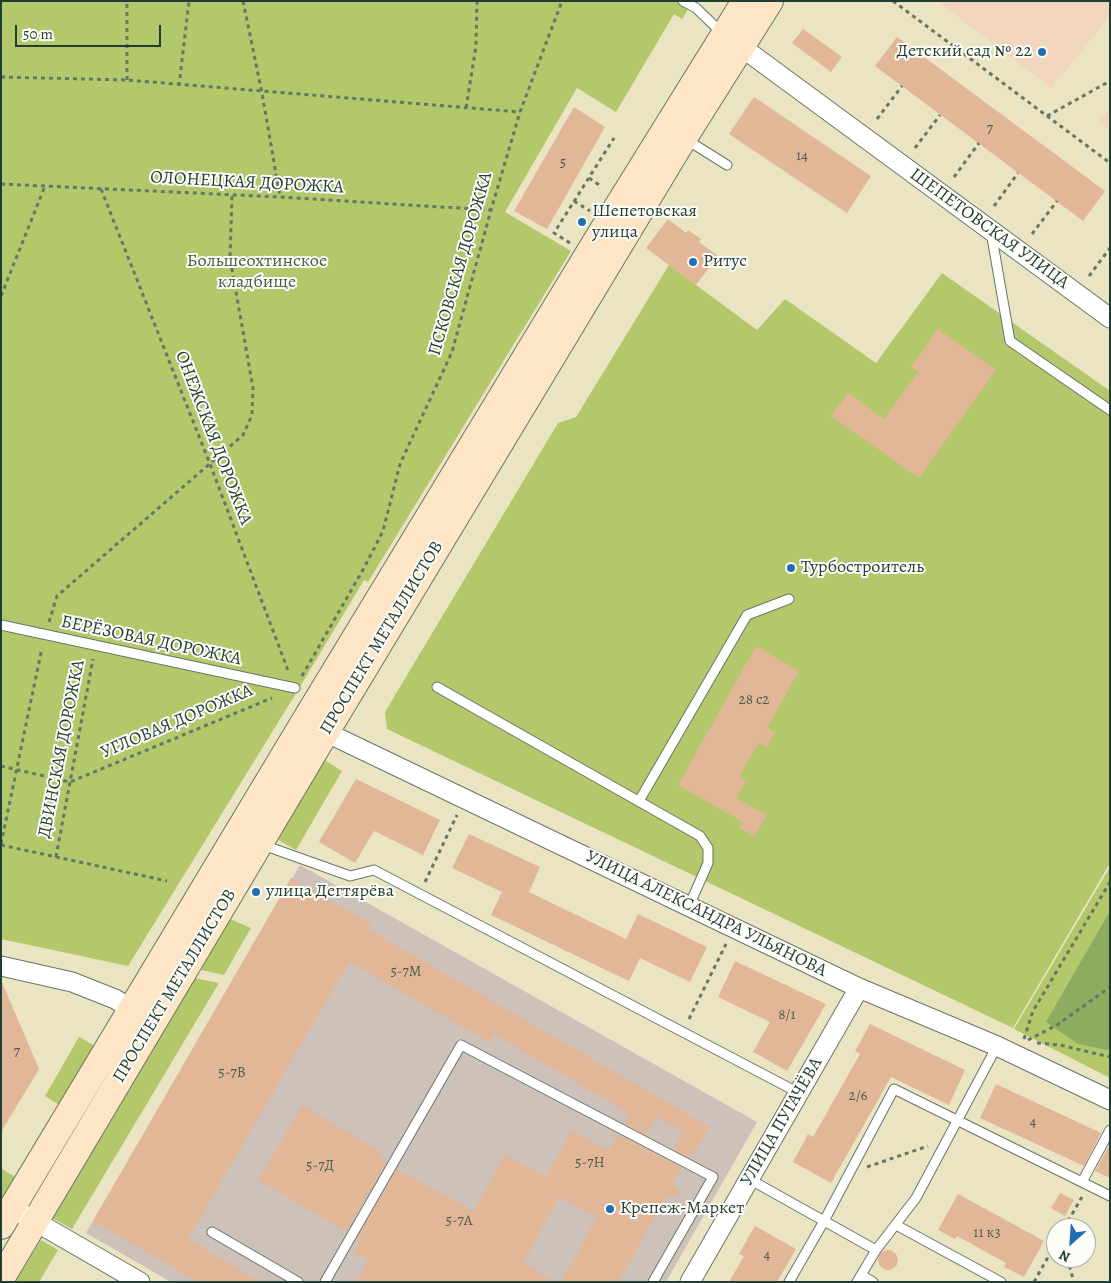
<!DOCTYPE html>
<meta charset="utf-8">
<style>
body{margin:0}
#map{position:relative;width:1111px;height:1283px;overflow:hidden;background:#eae4c3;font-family:Alegreya,serif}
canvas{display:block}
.frame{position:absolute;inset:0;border:2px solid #1f3d34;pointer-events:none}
.north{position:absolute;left:1046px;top:1218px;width:50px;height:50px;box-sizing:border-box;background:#fdfcf7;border:1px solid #a4b0a9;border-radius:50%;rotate:206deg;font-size:14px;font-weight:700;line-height:20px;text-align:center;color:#1f3d34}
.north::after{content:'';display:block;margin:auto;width:18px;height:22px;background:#1f6fb2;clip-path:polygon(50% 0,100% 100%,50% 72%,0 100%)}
.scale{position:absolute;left:15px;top:25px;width:146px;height:22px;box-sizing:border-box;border:2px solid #1f3d34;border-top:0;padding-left:6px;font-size:15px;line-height:18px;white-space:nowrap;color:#1f3d34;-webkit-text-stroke:4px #fdfcf7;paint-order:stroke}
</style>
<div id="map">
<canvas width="1111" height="1283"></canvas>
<div class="frame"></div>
<div class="north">N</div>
<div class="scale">50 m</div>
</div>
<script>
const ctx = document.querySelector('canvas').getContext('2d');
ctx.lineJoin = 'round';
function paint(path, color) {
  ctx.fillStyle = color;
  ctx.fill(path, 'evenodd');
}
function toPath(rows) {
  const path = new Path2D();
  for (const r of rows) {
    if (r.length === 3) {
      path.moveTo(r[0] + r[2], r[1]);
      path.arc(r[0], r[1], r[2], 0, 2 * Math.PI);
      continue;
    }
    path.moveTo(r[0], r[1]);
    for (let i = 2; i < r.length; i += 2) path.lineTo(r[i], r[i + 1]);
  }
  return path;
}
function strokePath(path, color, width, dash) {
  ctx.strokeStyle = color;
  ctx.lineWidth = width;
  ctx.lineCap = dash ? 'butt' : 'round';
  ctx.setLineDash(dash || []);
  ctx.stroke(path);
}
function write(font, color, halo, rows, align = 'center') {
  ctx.font = font + ' Alegreya,serif';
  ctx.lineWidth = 4;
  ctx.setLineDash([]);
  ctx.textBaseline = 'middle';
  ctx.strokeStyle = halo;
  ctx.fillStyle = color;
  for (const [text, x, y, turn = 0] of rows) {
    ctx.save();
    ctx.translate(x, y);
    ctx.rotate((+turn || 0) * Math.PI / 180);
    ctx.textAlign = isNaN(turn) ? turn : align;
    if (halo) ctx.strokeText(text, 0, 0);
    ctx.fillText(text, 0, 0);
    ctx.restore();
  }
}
paint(toPath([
 [937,1,1110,1,1110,16,1051,88],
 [1110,109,1110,130,1099,122]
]), '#f1d5bd');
paint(toPath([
 [300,865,757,1122,666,1282,171,1282,86,1233]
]), '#cec1ba');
paint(toPath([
 [1,1,693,1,682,19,674,14,616,112,577,88,505,212,571,251,368,582,364,580,298,690,128,966,1,939],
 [669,265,757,330,785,299,876,363,942,273,1110,391,1110,863,1013,1028,387,729,385,712,558,423,576,417],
 [321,758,342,771,296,850,275,838],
 [1110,867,1110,1078,1014,1029],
 [230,919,251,928,224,975,201,970],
 [195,978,219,983,72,1229,52,1218],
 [79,1037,95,1046,61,1106,45,1096],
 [2,1169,20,1180,1,1212,1,1170],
 [41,1240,58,1250,39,1282,15,1282]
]), '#b3c76b');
paint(toPath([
 [1110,911,1110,1048,1107,1050,1078,1044,1046,1022]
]), '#8eac5f');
paint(toPath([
 [803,29,842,57,831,72,792,43],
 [897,37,1105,191,1083,221,875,66],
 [754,97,871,176,847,213,729,134],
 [574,107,605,127,547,229,514,211],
 [668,219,686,233,688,230,701,239,699,242,718,256,696,285,646,248],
 [938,329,996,370,919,478,831,416,848,393,884,419,918,372,911,367],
 [756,646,799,671,767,728,775,733,767,747,759,743,739,777,746,781,736,798,767,815,755,836,739,828,743,822,678,785],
 [356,779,440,820,423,855,374,831,355,863,319,842],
 [469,834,540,867,529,892,626,939,638,914,707,947,690,982,640,958,629,981,491,915,502,892,452,868],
 [291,878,371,924,368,929,710,1127,694,1155,690,1153,688,1157,673,1149,683,1132,656,1117,645,1135,624,1123,629,1113,493,1034,489,1042,349,962,188,1239,261,1282,198,1282,93,1221],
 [735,961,826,1004,787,1071,753,1052,770,1022,718,997],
 [1,980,39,1069,1,1132],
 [870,1024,965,1070,949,1105,891,1077,831,1183,793,1162,808,1134,813,1137,860,1054,855,1051],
 [996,1084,1101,1133,1084,1166,980,1118],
 [302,1105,381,1152,378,1158,386,1163,346,1232,258,1180],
 [571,1130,609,1151,618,1134,682,1168,673,1184,682,1194,664,1199,619,1282,561,1282,597,1217,559,1197,523,1263,556,1282,356,1282,368,1260,354,1252,361,1240,357,1238,397,1169,474,1211,505,1154,546,1177],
 [1110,1144,1110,1178,1095,1171],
 [1060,1193,1074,1200,1065,1216,1051,1208],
 [958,1194,1044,1241,1024,1277,1004,1267,1006,1263,957,1236,955,1239,938,1230],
 [755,1226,796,1249,777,1282,729,1282,744,1256,739,1254],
 [888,1260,10]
]), '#e1b797');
const lane = toPath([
 [683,1,696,8,721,32],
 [687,140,727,165],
 [991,232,1010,341,1110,410],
 [1,625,295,688],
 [437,687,700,836,708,848,708,863,689,906],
 [639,801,747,615,789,599],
 [263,845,350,876,374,870,799,1093],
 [749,1179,876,1250],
 [1082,1182,1110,1130],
 [896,1225,1001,1282],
 [212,1232,298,1282],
 [861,1275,873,1282],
 [325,1282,461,1045,713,1177,653,1282],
 [789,1282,824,1221,894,1089,1110,1196],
 [857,1282,876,1250,916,1198,997,1046]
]);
const street = toPath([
 [732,40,1110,318],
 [315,727,859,988,997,1046,1110,1100],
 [1,966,72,982,115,999,141,1015],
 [12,1208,140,1282],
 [690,1282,859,988]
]);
const secondary = toPath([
 [1,1226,304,722,601,233,745,1],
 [1,1279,326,732,684,138,770,1]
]);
strokePath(lane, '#676', 11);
strokePath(street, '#676', 21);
strokePath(secondary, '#676', 28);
strokePath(toPath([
 [243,1,262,93,280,197],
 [893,1,1110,163],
 [1,77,127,80,520,112],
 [127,80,127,1],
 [179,86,189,1],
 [466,108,476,46,477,1],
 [1047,116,1110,81],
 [877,119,902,86],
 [915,148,940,115],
 [954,177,979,143],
 [589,178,602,187],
 [1,184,280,197,491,210],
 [101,189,210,464,289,673],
 [574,201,590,211],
 [994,206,1018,173],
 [1032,234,1057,201],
 [570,243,554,233,614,138],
 [1089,276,1110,248],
 [1,296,45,186],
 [49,622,57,596,243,435,252,415,253,388,230,258,232,196],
 [302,676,364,568,383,531,400,464,452,352,491,210,520,112,562,1],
 [1,766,70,782,272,698],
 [1,844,42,648],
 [1,845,167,881],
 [56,857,93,659],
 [425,882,457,815],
 [689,1019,726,944],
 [1024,1039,1033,1011,1110,882],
 [1028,1040,1057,1025,1110,987],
 [1037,1043,1060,1045,1110,1057],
 [867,1167,928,1146],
 [1064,1228,1082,1197],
 [1067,1258,1074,1282],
 [1034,1282,1056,1243]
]), '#676', 3, [4, 4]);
strokePath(lane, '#fff', 9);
strokePath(street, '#fff', 19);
strokePath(secondary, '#fee5c5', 26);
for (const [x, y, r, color] of [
 [1042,52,5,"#1f6fb2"],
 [582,222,5,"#1f6fb2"],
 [693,262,5,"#1f6fb2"],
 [791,568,5,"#1f6fb2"],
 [256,892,5,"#1f6fb2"],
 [610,1209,5,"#1f6fb2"]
]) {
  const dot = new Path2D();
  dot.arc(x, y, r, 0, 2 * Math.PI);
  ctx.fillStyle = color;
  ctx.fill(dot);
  strokePath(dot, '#fdfcf7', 2);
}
write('15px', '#505c4d', null, [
 ["7",990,129],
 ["14",802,156],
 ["5",563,163],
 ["28 с2",754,700],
 ["5-7М",406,972],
 ["8/1",787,1015],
 ["7",17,1052],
 ["5-7В",232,1073],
 ["2/6",858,1096],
 ["4",1033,1122],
 ["5-7Н",590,1163],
 ["5-7Д",320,1166],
 ["5-7А",459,1221],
 ["11 к3",987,1233],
 ["4",767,1255]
]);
write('18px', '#1f3d34', '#fdfcf7', [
 ["Детский сад № 22",1032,52,"right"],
 ["Шепетовская",592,212],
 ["улица",592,233],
 ["Ритус",703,262],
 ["Турбостроитель",801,568],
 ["улица Дегтярёва",266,892],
 ["Крепеж-Маркет",620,1209]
], 'left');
write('18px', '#1f3d34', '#fdfcf7', [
 ["ОЛОНЕЦКАЯ ДОРОЖКА",247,183,3],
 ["ШЕПЕТОВСКАЯ УЛИЦА",989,229,36],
 ["ПСКОВСКАЯ ДОРОЖКА",461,264,-74],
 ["ОНЕЖСКАЯ ДОРОЖКА",213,438,69],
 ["ПРОСПЕКТ МЕТАЛЛИСТОВ",382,638,-59],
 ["БЕРЁЗОВАЯ ДОРОЖКА",151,641,12],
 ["УГЛОВАЯ ДОРОЖКА",177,722,-23],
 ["ДВИНСКАЯ ДОРОЖКА",62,749,-79],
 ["УЛИЦА АЛЕКСАНДРА УЛЬЯНОВА",706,914,26],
 ["ПРОСПЕКТ МЕТАЛЛИСТОВ",175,986,-59],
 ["УЛИЦА ПУГАЧЁВА",782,1122,-60]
]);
write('18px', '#446042', '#fdfcf7', [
 ["Большеохтинское",257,262],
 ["кладбище",257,283]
]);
</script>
